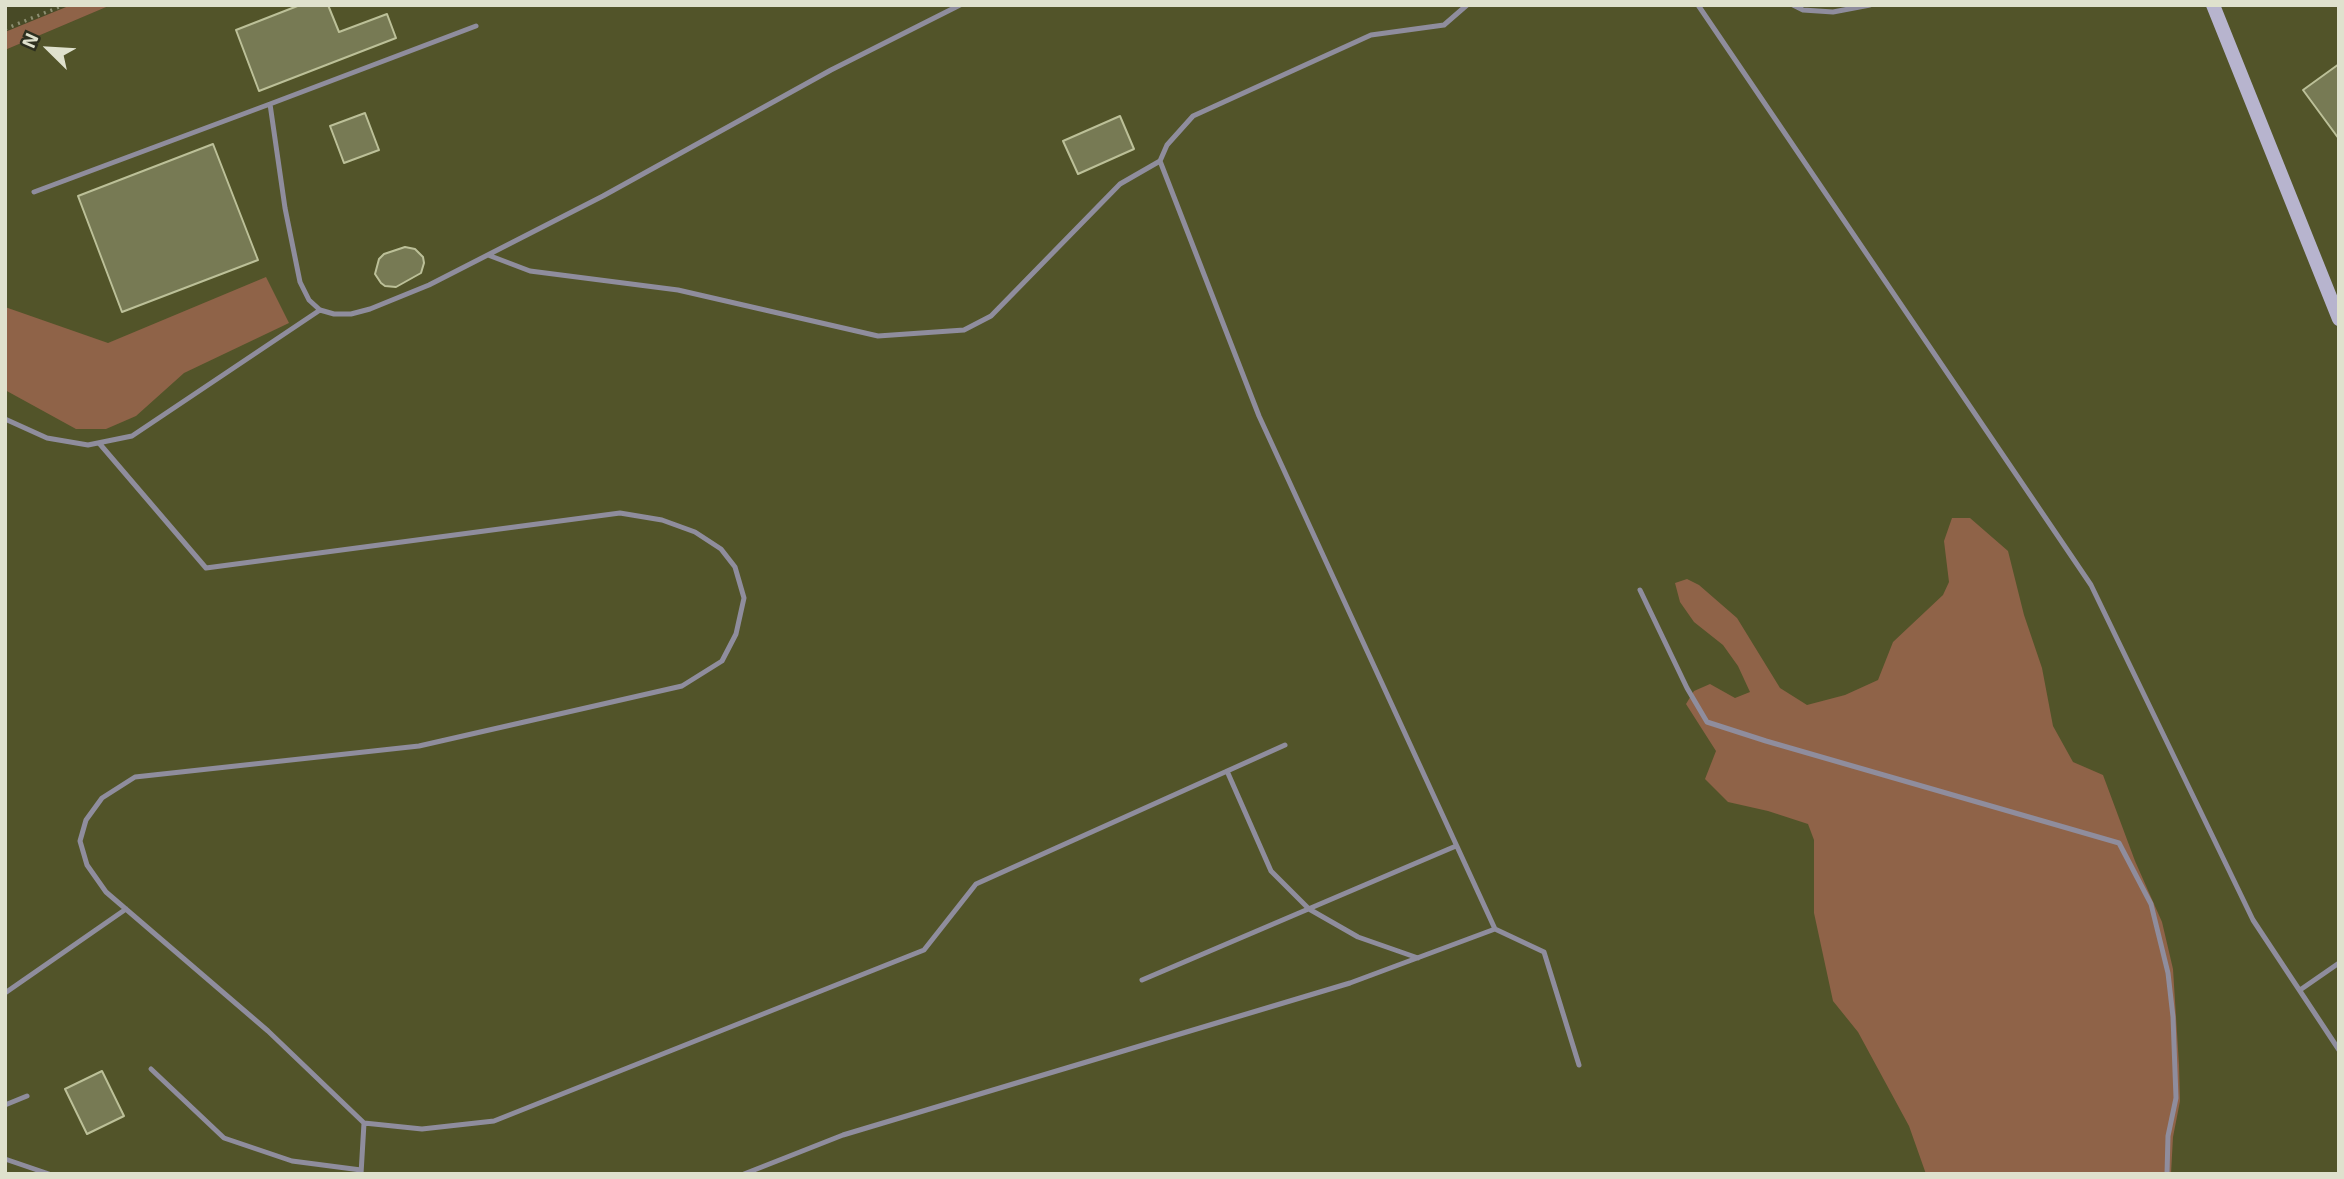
<!DOCTYPE html>
<style>
body{margin:0}
#map{position:relative;width:2344px;height:1179px;overflow:hidden;background:#484a26;font-family:"Exo 2",sans-serif}
canvas{display:block}
.frame{position:absolute;inset:0;border:7px solid #dfe1cd;pointer-events:none}
.north{position:absolute;left:14px;top:14px;width:70px;height:70px;-webkit-text-stroke:5px #2d2f1f;paint-order:stroke;rotate:294deg;font-size:19px;font-weight:700;line-height:28px;text-align:center;color:#dfe1cd}
.north::after{content:'';display:block;margin:auto;width:24px;height:32px;background:#dfe1cd;clip-path:polygon(50% 0,100% 100%,50% 72%,0 100%)}
</style>
<div id="map">
<canvas width="2344" height="1179"></canvas>
<div class="frame"></div>
<div class="north">N</div>
</div>
<script>
const ctx = document.querySelector('canvas').getContext('2d');
ctx.lineJoin = 'round';
function paint(path, color) {
  ctx.fillStyle = color;
  ctx.fill(path, 'evenodd');
}
function toPath(rows) {
  const path = new Path2D();
  for (const r of rows) {
    path.moveTo(r[0], r[1]);
    for (let i = 2; i < r.length; i += 2) path.lineTo(r[i], r[i + 1]);
  }
  return path;
}
function strokePath(path, color, width, dash) {
  ctx.strokeStyle = color;
  ctx.lineWidth = width;
  ctx.lineCap = dash ? 'butt' : 'round';
  ctx.setLineDash(dash || []);
  ctx.stroke(path);
}
paint(toPath([
 [111,5,2339,5,2339,1174,5,1174,5,50]
]), '#525429');
paint(toPath([
 [71,5,111,5,5,50,5,32],
 [266,277,289,323,184,373,136,416,106,429,76,429,5,390,5,307,108,343],
 [1952,518,1970,518,2008,551,2024,615,2042,668,2053,726,2073,762,2103,775,2135,861,2162,922,2173,969,2179,1065,2180,1101,2173,1137,2171,1174,1926,1174,1909,1126,1858,1032,1833,1001,1814,913,1814,840,1808,824,1768,811,1728,802,1705,779,1716,751,1686,704,1694,691,1710,684,1735,698,1750,692,1738,666,1723,645,1694,622,1680,602,1675,583,1687,579,1699,585,1737,618,1780,688,1807,705,1845,695,1878,680,1893,642,1943,595,1949,582,1944,541]
]), '#8f6348');
const building = toPath([
 [300,5,328,5,339,32,387,14,396,38,259,91,236,30,300,5],
 [2339,64,2339,139,2303,90,2339,64],
 [365,113,379,150,344,163,330,126,365,113],
 [1120,116,1134,149,1078,174,1063,141,1120,116],
 [213,144,258,260,122,312,78,196,213,144],
 [405,247,415,249,423,257,424,263,421,273,396,287,385,286,381,283,375,274,379,259,384,254,405,247],
 [102,1071,124,1116,87,1134,65,1089,102,1071]
]);
paint(building, '#777a54');
strokePath(building, '#bcc098', 2);
strokePath(toPath([
 [5,29,64,5]
]), '#8d8f72', 3.5, [2, 5]);
strokePath(toPath([
 [1467,5,1444,25,1371,35,1193,116,1167,145,1160,161,1259,416,1495,929,1544,952,1579,1065],
 [1698,5,2091,585,2253,920,2339,1050],
 [1793,5,1803,10,1833,12,1870,5],
 [476,26,270,104,285,208,300,282,309,300,320,310,334,314,351,314,370,309,429,285,603,196,831,70,960,5],
 [34,192,270,104],
 [488,255,530,271,678,290,878,336,964,330,991,316,1120,184,1160,161],
 [5,419,47,438,88,445,132,436,320,310],
 [99,443,206,568,620,513,662,520,695,532,721,549,735,567,744,598,736,634,722,661,682,686,419,746,135,777,102,798,86,820,80,841,87,865,106,892,268,1031,364,1123,361,1174],
 [1640,590,1687,688,1707,722,1766,741,2119,843,2151,904,2168,973,2173,1017,2176,1098,2168,1136,2167,1174],
 [1227,771,1271,871,1309,909,1358,937,1418,958],
 [1142,980,1456,846],
 [2300,990,2339,963],
 [5,993,126,909],
 [151,1069,224,1138,292,1161,361,1170],
 [5,1105,27,1096],
 [364,1123,422,1129,494,1121,924,950,976,884,1285,745],
 [5,1159,49,1174],
 [744,1174,843,1135,1350,983,1495,929]
]), '#8f8d9d', 5);
strokePath(toPath([
 [2213,5,2339,319]
]), '#b7b4ce', 14);
</script>
